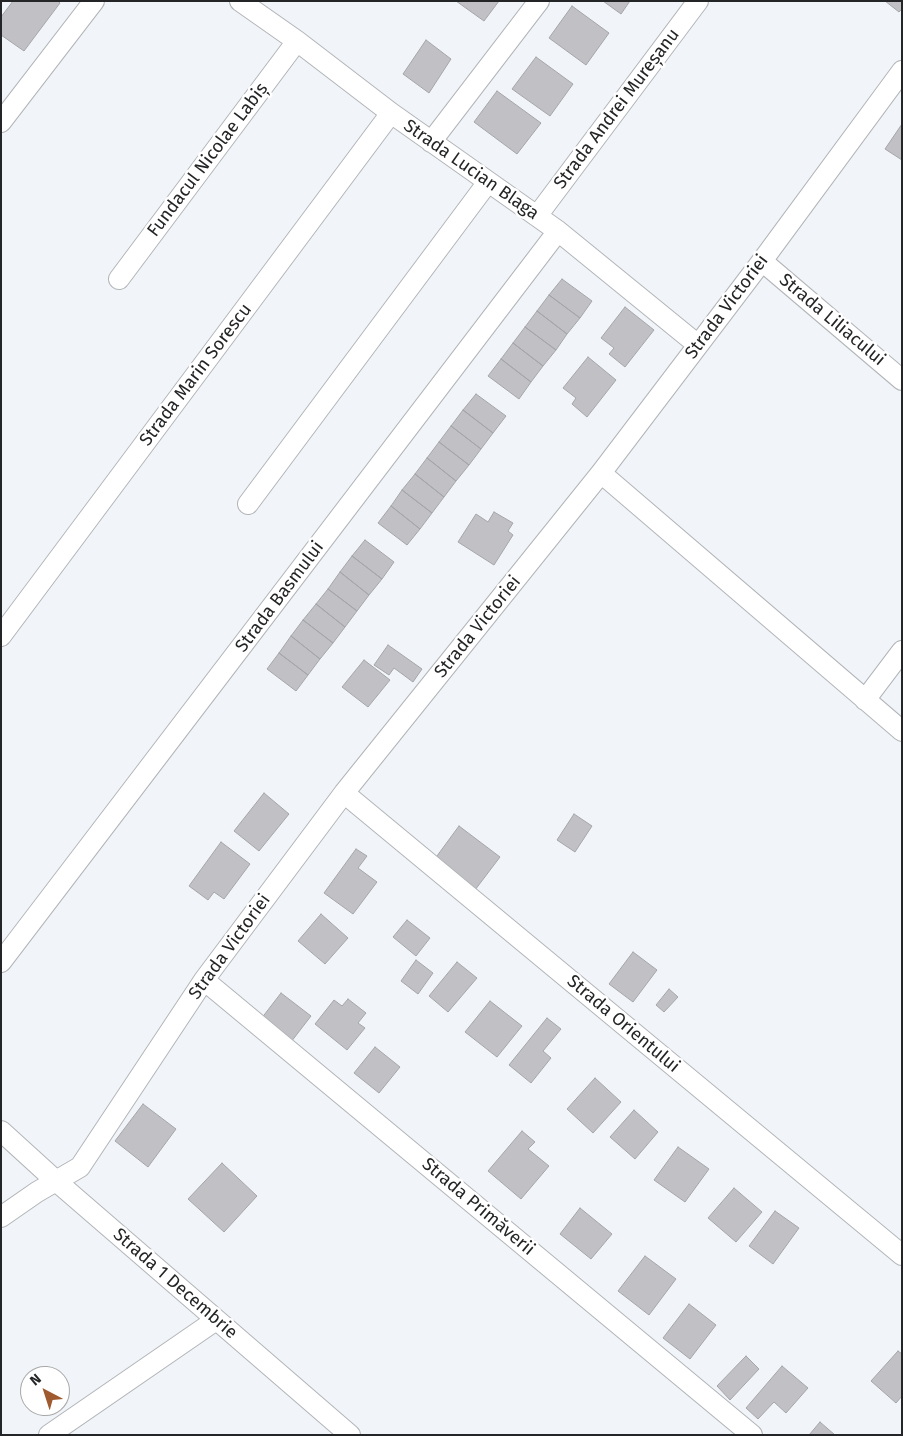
<!DOCTYPE html>
<meta charset="utf-8">
<style>
body{margin:0}
#map{position:relative;width:903px;height:1436px;overflow:hidden;background:#f1f4f8;font-family:"Fira Sans",sans-serif}
canvas{display:block}
.frame{position:absolute;inset:0;border:2px solid #242526;pointer-events:none}
.north{position:absolute;left:20px;top:1366px;width:50px;height:50px;box-sizing:border-box;background:#fff;border:1px solid #a7a8a8;border-radius:50%;rotate:320deg;font-size:14px;font-weight:700;line-height:20px;text-align:center;color:#242526}
.north::after{content:'';display:block;margin:auto;width:18px;height:22px;background:#9f5a2f;clip-path:polygon(50% 0,100% 100%,50% 72%,0 100%)}
</style>
<div id="map">
<canvas width="903" height="1436"></canvas>
<div class="frame"></div>
<div class="north">N</div>
</div>
<script>
const ctx = document.querySelector('canvas').getContext('2d');
ctx.lineJoin = 'round';
function paint(path, color) {
  ctx.fillStyle = color;
  ctx.fill(path, 'evenodd');
}
function toPath(rows) {
  const path = new Path2D();
  for (const r of rows) {
    path.moveTo(r[0], r[1]);
    for (let i = 2; i < r.length; i += 2) path.lineTo(r[i], r[i + 1]);
  }
  return path;
}
function strokePath(path, color, width, dash) {
  ctx.strokeStyle = color;
  ctx.lineWidth = width;
  ctx.lineCap = dash ? 'butt' : 'round';
  ctx.setLineDash(dash || []);
  ctx.stroke(path);
}
function write(font, color, halo, rows, align = 'center') {
  ctx.font = font + ' "Fira Sans",sans-serif';
  ctx.lineWidth = 5;
  ctx.setLineDash([]);
  ctx.textBaseline = 'middle';
  ctx.strokeStyle = halo;
  ctx.fillStyle = color;
  for (const [text, x, y, turn = 0] of rows) {
    ctx.save();
    ctx.translate(x, y);
    ctx.rotate((+turn || 0) * Math.PI / 180);
    ctx.textAlign = isNaN(turn) ? turn : align;
    if (halo) ctx.strokeText(text, 0, 0);
    ctx.fillText(text, 0, 0);
    ctx.restore();
  }
}
const building = toPath([
 [13,1,58,1,60,3,24,51,1,35,1,17,13,1],
 [456,1,499,1,484,21,456,1],
 [603,1,630,1,621,14,603,1],
 [885,1,902,1,902,9,899,12,885,1],
 [572,6,609,33,586,65,549,38,572,6],
 [426,40,451,59,429,93,403,74,426,40],
 [536,57,573,84,550,116,512,89,536,57],
 [497,91,541,123,517,154,474,122,497,91],
 [902,124,902,160,885,149,902,124],
 [562,279,592,301,580,318,549,295,562,279],
 [549,295,580,318,567,334,537,311,549,295],
 [625,307,654,330,625,367,609,354,614,348,601,338,625,307],
 [537,311,567,334,556,350,525,327,537,311],
 [525,327,556,350,543,366,513,343,525,327],
 [513,343,543,366,531,382,501,359,513,343],
 [588,357,616,380,587,417,572,404,576,398,563,388,588,357],
 [501,359,531,382,519,399,488,376,501,359],
 [476,394,506,416,493,433,463,410,476,394],
 [463,410,493,433,481,449,451,426,463,410],
 [451,426,481,449,469,465,439,442,451,426],
 [439,442,469,465,456,481,427,458,439,442],
 [427,458,456,481,444,497,415,474,427,458],
 [415,474,444,497,432,513,402,490,415,474],
 [402,490,432,513,420,529,391,506,402,490],
 [391,506,420,529,407,545,378,523,391,506],
 [494,512,513,523,508,531,513,535,494,565,458,542,476,514,488,522,494,512],
 [365,540,394,562,382,579,352,556,365,540],
 [352,556,382,579,369,595,340,572,352,556],
 [340,572,369,595,357,611,328,589,340,572],
 [328,589,357,611,345,627,316,604,328,589],
 [316,604,345,627,333,643,303,620,316,604],
 [303,620,333,643,320,659,291,636,303,620],
 [291,636,320,659,308,675,279,653,291,636],
 [388,645,422,669,413,682,394,668,389,675,374,665,388,645],
 [279,653,308,675,296,691,267,669,279,653],
 [364,660,390,680,368,707,342,687,364,660],
 [264,793,289,814,259,851,234,831,264,793],
 [574,814,592,826,575,852,557,840,574,814],
 [459,826,500,857,475,890,434,860,459,826],
 [221,842,250,864,224,899,214,892,208,900,189,886,221,842],
 [356,849,367,856,358,868,377,882,353,914,324,893,356,849],
 [321,914,348,938,325,964,298,941,321,914],
 [407,920,430,938,416,956,393,937,407,920],
 [633,952,657,970,633,1002,609,984,633,952],
 [416,960,433,973,418,994,401,981,416,960],
 [457,962,477,978,448,1012,429,996,457,962],
 [669,989,678,997,664,1012,656,1005,669,989],
 [281,993,311,1016,291,1042,261,1019,281,993],
 [348,999,366,1013,358,1023,365,1028,347,1050,315,1024,334,1000,342,1006,348,999],
 [490,1001,522,1026,497,1057,465,1032,490,1001],
 [547,1018,561,1029,543,1051,551,1058,531,1083,509,1065,547,1018],
 [375,1047,400,1067,379,1093,354,1073,375,1047],
 [595,1078,621,1102,593,1133,567,1109,595,1078],
 [143,1104,176,1129,148,1167,115,1141,143,1104],
 [634,1110,658,1132,635,1159,610,1137,634,1110],
 [522,1131,535,1142,528,1149,549,1166,521,1199,488,1171,522,1131],
 [678,1147,709,1169,685,1202,654,1180,678,1147],
 [222,1163,257,1196,224,1232,188,1199,222,1163],
 [734,1188,762,1212,736,1242,708,1218,734,1188],
 [580,1208,612,1234,591,1259,560,1234,580,1208],
 [775,1211,799,1228,773,1264,749,1246,775,1211],
 [645,1256,676,1279,649,1315,618,1291,645,1256],
 [689,1304,716,1325,690,1359,663,1338,689,1304],
 [898,1351,902,1354,902,1396,896,1403,871,1381,898,1351],
 [746,1356,759,1369,730,1400,717,1386,746,1356],
 [782,1366,808,1388,786,1413,774,1402,758,1419,746,1408,782,1366],
 [820,1422,835,1435,809,1435,820,1422]
]);
paint(building, '#c1c1c5');
strokePath(building, '#a4a5a9', 1);
const minor = toPath([
 [240,1,297,41,391,113,558,231,698,345],
 [1,122,94,1],
 [431,142,539,1],
 [537,216,698,1],
 [762,261,902,380],
 [119,279,297,41],
 [601,473,902,731],
 [248,504,488,182],
 [1,636,391,113],
 [865,700,902,651],
 [344,793,902,1255],
 [1,962,558,231],
 [204,980,752,1435],
 [1,1131,56,1181,350,1435],
 [1,1217,37,1192,80,1167,204,980,344,793,601,473,762,261,902,71],
 [49,1435,216,1320]
]);
strokePath(minor, '#b2b5b8', 22);
strokePath(minor, '#fff', 20);
write('18px', '#242526', '#fff', [
 ["Strada Andrei Mureșanu",617,109,-53],
 ["Fundacul Nicolae Labiș",208,160,-53],
 ["Strada Lucian Blaga",471,170,35],
 ["Strada Victoriei",727,307,-53],
 ["Strada Liliacului",832,320,40],
 ["Strada Marin Sorescu",196,375,-53],
 ["Strada Basmului",280,597,-53],
 ["Strada Victoriei",478,627,-51],
 ["Strada Victoriei",230,947,-54],
 ["Strada Orientului",623,1024,40],
 ["Strada Primăverii",478,1207,40],
 ["Strada 1 Decembrie",175,1284,41]
]);
</script>
